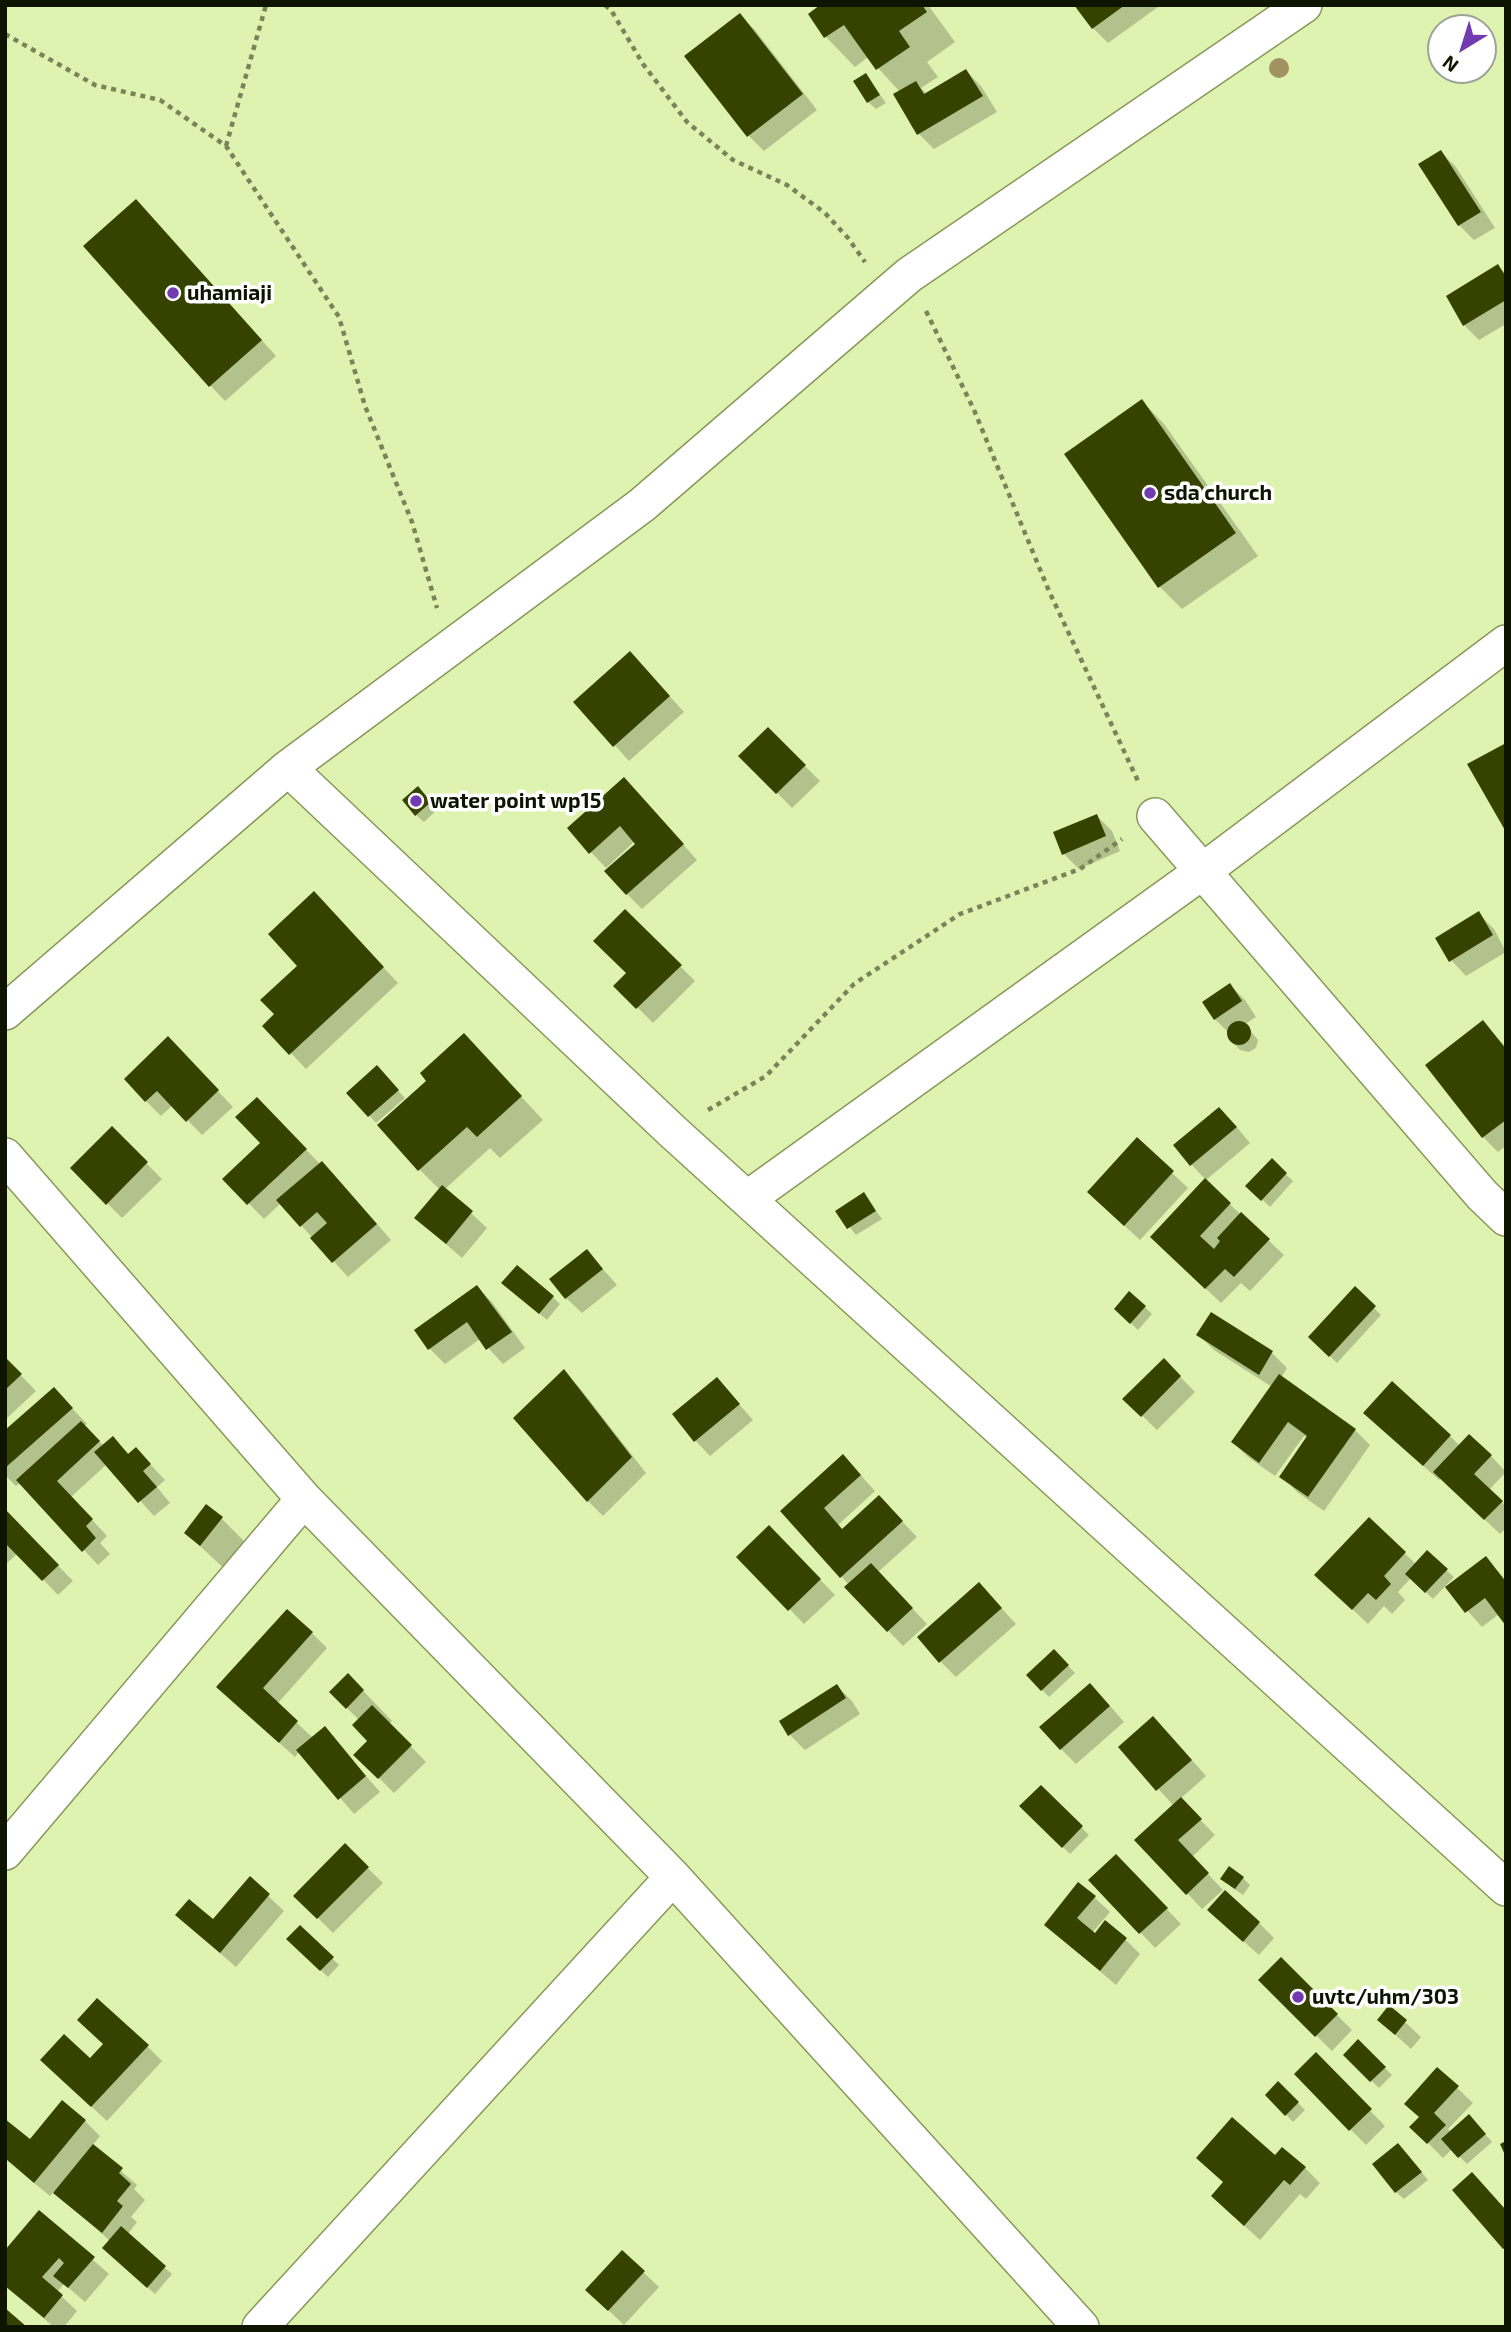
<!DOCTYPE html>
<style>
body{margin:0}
#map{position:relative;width:1511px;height:2332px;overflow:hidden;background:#dff3b1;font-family:"Exo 2",sans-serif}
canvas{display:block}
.frame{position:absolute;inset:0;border:7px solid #0f1400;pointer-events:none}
.north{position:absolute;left:1427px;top:14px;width:70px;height:70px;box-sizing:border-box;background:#fff;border:2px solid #9fa199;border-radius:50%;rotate:218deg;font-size:19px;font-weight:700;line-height:28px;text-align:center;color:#0f1400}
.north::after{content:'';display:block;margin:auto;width:24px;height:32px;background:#733bb2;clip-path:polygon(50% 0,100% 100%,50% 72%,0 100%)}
</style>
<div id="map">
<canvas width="1511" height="2332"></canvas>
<div class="frame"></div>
<div class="north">N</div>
</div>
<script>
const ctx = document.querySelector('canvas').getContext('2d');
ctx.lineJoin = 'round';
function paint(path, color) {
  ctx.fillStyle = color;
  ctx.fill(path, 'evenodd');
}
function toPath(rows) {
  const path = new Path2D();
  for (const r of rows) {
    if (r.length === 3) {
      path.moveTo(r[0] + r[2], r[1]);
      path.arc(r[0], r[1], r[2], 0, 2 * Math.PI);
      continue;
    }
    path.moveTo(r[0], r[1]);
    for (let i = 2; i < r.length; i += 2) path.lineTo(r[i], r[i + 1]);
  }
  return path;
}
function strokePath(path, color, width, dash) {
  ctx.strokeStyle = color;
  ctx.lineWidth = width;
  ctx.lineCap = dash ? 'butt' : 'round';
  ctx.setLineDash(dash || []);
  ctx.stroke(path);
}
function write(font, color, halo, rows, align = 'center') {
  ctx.font = font + ' "Exo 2",sans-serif';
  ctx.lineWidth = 7;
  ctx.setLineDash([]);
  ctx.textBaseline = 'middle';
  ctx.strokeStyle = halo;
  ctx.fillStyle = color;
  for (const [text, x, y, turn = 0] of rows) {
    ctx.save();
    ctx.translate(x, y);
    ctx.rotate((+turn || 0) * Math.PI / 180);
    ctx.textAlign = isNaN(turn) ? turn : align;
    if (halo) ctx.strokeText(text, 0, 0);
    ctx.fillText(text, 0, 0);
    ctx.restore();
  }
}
paint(toPath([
 [823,5,928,5,955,42,927,62,938,77,921,88,927,94,966,71,981,86,997,112,934,149,919,134,895,95,900,92,868,57,855,67,826,37,810,14],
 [1077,5,1157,5,1158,7,1108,43,1093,28],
 [740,15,755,30,817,110,764,151,749,136,687,56],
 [866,75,886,103,876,109,868,102],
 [1441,152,1456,167,1495,228,1474,240,1459,225,1421,165],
 [151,217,276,356,225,401,210,385],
 [1498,266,1506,274,1506,324,1479,340,1464,325],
 [1142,401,1164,424,1258,556,1182,609,1160,587],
 [645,669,684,712,629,761,576,702],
 [768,729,820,781,792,808,741,756],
 [639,795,697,860,642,909,627,894,638,844,635,841,606,868,591,852],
 [424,796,437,810,424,822,416,815],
 [1097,816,1112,831,1120,851,1079,869,1064,854],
 [329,909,398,983,306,1069,265,1026,276,1014],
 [625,911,695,981,653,1023,616,986,628,973],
 [1479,914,1494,929,1506,952,1466,976,1451,960],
 [1230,985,1245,1000,1256,1017,1245,1024,1258,1040,1256,1048,1249,1052,1240,1050,1233,1042,1228,1032,1215,1019],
 [1483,1023,1506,1047,1506,1146,1498,1152,1483,1137,1427,1066],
 [464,1035,543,1120,500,1158,490,1148,445,1189,487,1228,462,1258,416,1218,440,1190,419,1169],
 [183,1054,233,1107,202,1135,173,1105,161,1116,146,1101],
 [384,1075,405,1098,376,1123,349,1093],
 [272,1114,320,1164,337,1178,391,1240,348,1277,281,1203,264,1219,225,1179,262,1143],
 [1234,1124,1250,1143,1206,1180,1191,1164],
 [112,1129,162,1179,122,1218,72,1168],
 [1137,1140,1188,1188,1140,1240,1104,1207],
 [1272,1161,1293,1181,1270,1207,1248,1186],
 [1205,1181,1284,1255,1250,1291,1241,1283,1221,1303,1167,1252],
 [864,1194,882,1219,856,1235,837,1211],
 [587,1251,617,1285,582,1313,566,1298],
 [477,1287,492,1302,525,1348,503,1364,480,1339,445,1364,430,1349,417,1331],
 [1355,1289,1381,1315,1337,1363,1310,1337],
 [511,1290,553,1297,560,1304,547,1320],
 [1130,1293,1152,1314,1138,1330,1116,1309],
 [1211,1315,1272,1353,1287,1368,1281,1378,1355,1430,1370,1445,1324,1511,1297,1492,1282,1476,1308,1439,1304,1436,1275,1476,1248,1457,1233,1442,1272,1387,1214,1350,1199,1335],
 [5,1359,36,1391,5,1420],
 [1164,1360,1195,1392,1157,1430,1125,1399],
 [564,1372,579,1387,646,1473,603,1516,588,1501],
 [717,1379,753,1420,710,1456,695,1440],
 [69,1405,87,1424,84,1426,104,1446,113,1438,130,1455,136,1449,165,1480,157,1487,170,1503,154,1516,107,1464,71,1497,107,1536,100,1543,110,1554,98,1565,21,1482,16,1486,5,1475,5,1433],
 [1365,1413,1450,1436,1460,1446,1491,1456,1506,1472,1489,1490,1506,1506,1506,1528,1500,1534,1441,1478,1439,1480],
 [858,1472,875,1491,838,1525,843,1530,894,1513,917,1537,878,1572,927,1624,903,1646,846,1587,849,1585,782,1511],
 [5,1511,73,1581,58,1595,18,1553,5,1565],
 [221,1518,251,1548,230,1574,186,1533],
 [1369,1520,1416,1564,1427,1553,1454,1577,1433,1599,1411,1578,1398,1592,1405,1600,1392,1614,1384,1606,1368,1624,1332,1590],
 [784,1542,835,1595,804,1624,739,1557],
 [1486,1559,1506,1580,1506,1623,1499,1614,1482,1627,1447,1588],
 [994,1600,1016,1624,956,1677,941,1662],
 [312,1633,327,1648,277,1704,313,1738,325,1729,380,1792,354,1814,300,1751,295,1757,234,1702],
 [1054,1651,1075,1673,1049,1697,1028,1675],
 [348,1675,392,1721,389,1724,426,1762,394,1793,356,1755,370,1741,359,1720,331,1692],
 [837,1686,852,1701,860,1714,805,1750,790,1735],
 [1105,1700,1124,1722,1076,1764,1061,1749],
 [1168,1733,1206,1776,1180,1799,1215,1835,1192,1857,1223,1890,1202,1909,1137,1840,1174,1806,1120,1747],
 [1041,1787,1089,1835,1070,1854,1022,1806],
 [345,1846,383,1883,333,1933,296,1896],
 [1116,1856,1181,1924,1155,1948,1091,1880],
 [1243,1878,1250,1885,1243,1895,1230,1886],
 [250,1879,284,1911,236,1967,193,1930,213,1921],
 [1094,1897,1110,1912,1092,1933,1125,1939,1140,1954,1116,1985,1046,1925],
 [1259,1923,1274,1938,1259,1955,1225,1925],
 [300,1927,339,1965,328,1977,288,1939],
 [1281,1959,1352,2030,1332,2051,1260,1980],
 [1390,2008,1421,2037,1411,2049,1379,2020],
 [1358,2042,1392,2075,1379,2088,1345,2055],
 [105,2045,147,2046,162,2061,107,2121,57,2075,91,2061],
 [1316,2055,1385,2126,1366,2145,1296,2074],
 [1437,2069,1473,2103,1448,2129,1451,2132,1476,2124,1492,2142,1467,2164,1452,2149,1443,2158,1412,2127,1421,2118],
 [1278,2083,1305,2110,1293,2122,1267,2095],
 [5,2121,30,2142,85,2121,100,2136,92,2146,137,2185,134,2189,145,2200,131,2217,137,2222,127,2235,172,2274,155,2294,111,2255,110,2241,54,2191,50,2196,5,2159],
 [1405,2152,1428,2180,1404,2199,1396,2192],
 [1275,2158,1305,2168,1320,2183,1306,2199,1300,2194,1260,2240,1228,2211],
 [39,2212,109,2274,85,2302,64,2284,57,2292,77,2311,64,2327,54,2327,5,2286],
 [643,2272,659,2287,624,2325,603,2305]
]), '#0003');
paint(toPath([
 [820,5,922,5,927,12,899,31,910,47,876,70,844,25,824,38,808,14],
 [1074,5,1125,5,1092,29],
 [740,13,803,94,747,137,684,56],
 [966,69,983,96,917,135,893,94,916,81,924,94],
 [866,73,880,95,867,103,853,81],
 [1441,150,1481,212,1458,226,1418,164],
 [136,199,262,340,209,387,83,246],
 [1498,264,1506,277,1506,300,1463,326,1446,296],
 [1142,399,1236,533,1158,588,1064,454],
 [630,651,670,696,613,747,573,702],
 [768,727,806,765,776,794,738,756],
 [1506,743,1506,832,1467,764],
 [624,777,684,844,626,895,604,871,635,844,620,826,589,854,567,828],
 [418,786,431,802,415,816,402,800],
 [1097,814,1106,836,1062,855,1053,832],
 [314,891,384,967,289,1055,262,1026,274,1014,260,1000,297,966,268,934],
 [625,909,682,965,636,1009,613,986,626,973,593,941],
 [1479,911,1493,935,1449,962,1435,938],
 [1230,983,1242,1001,1214,1020,1202,1002],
 [1483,1020,1506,1049,1506,1120,1482,1138,1425,1065],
 [1239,1033,12],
 [464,1033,522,1096,477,1137,467,1127,418,1171,377,1125,426,1081,420,1073],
 [168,1036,219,1090,186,1122,157,1091,145,1102,124,1079],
 [377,1065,399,1090,368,1117,346,1093],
 [257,1097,307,1149,247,1205,222,1179,260,1143,235,1117],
 [1219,1107,1237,1127,1190,1166,1173,1145],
 [112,1126,148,1162,106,1205,70,1168],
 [1137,1137,1174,1171,1124,1226,1087,1192],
 [1272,1158,1287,1173,1261,1201,1245,1186],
 [322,1161,377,1224,332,1263,310,1238,327,1223,317,1212,300,1227,276,1200],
 [1205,1178,1231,1203,1200,1236,1214,1249,1220,1241,1217,1238,1241,1212,1270,1239,1234,1277,1225,1269,1205,1289,1150,1237],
 [442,1185,473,1211,446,1244,414,1218],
 [864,1192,876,1211,847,1229,835,1211],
 [587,1249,603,1269,565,1299,549,1279],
 [517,1265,554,1296,539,1314,501,1283],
 [477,1285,512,1332,486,1350,467,1322,428,1350,414,1330],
 [1355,1286,1376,1306,1329,1357,1308,1337],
 [1129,1291,1146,1306,1130,1324,1114,1309],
 [1211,1312,1273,1351,1259,1375,1196,1335],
 [5,1357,22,1374,5,1390],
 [1164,1358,1181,1376,1141,1417,1122,1399],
 [564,1369,632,1457,587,1502,513,1418],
 [1279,1374,1356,1429,1308,1497,1279,1477,1307,1436,1288,1422,1259,1463,1231,1442],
 [717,1377,740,1404,694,1442,672,1414],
 [1392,1381,1451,1435,1423,1466,1363,1413],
 [54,1387,73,1408,5,1468,5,1430],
 [81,1421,100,1441,57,1481,93,1519,86,1526,96,1538,82,1552,16,1480],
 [1469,1434,1492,1455,1474,1474,1503,1501,1484,1520,1433,1472],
 [113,1436,128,1454,136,1447,151,1464,143,1471,157,1487,138,1503,94,1452],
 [843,1454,861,1475,824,1508,842,1529,879,1495,903,1521,840,1578,780,1511],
 [206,1504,223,1517,200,1546,184,1533],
 [5,1509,59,1565,42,1581,5,1543],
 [1369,1517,1406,1552,1384,1576,1391,1584,1376,1600,1368,1593,1352,1610,1314,1575],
 [769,1525,821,1579,788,1611,736,1557],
 [1427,1550,1448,1569,1425,1593,1405,1574],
 [1486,1556,1506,1582,1506,1626,1485,1598,1465,1613,1445,1587],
 [871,1563,913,1608,887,1632,844,1587],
 [979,1582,1002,1608,939,1663,917,1637],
 [287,1609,313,1632,263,1688,298,1721,279,1743,216,1687],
 [1054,1649,1069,1665,1041,1691,1026,1675],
 [348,1673,364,1690,346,1709,329,1692],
 [1090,1683,1110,1706,1060,1750,1039,1727],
 [837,1684,846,1698,788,1736,779,1721],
 [372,1705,412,1745,378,1779,353,1755,367,1741,352,1725],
 [1153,1716,1192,1760,1156,1791,1118,1747],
 [325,1726,366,1776,338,1800,296,1750],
 [1041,1785,1083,1826,1062,1848,1019,1806],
 [1181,1797,1202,1819,1178,1840,1209,1873,1186,1895,1134,1840],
 [345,1843,369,1867,317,1919,293,1896],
 [1116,1854,1168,1908,1139,1934,1088,1880],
 [1229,1866,1244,1877,1235,1889,1220,1879],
 [250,1876,270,1894,220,1953,175,1915,189,1899,213,1919],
 [1078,1882,1096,1896,1077,1918,1095,1933,1105,1920,1127,1938,1100,1971,1044,1925],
 [1225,1890,1260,1922,1243,1942,1207,1910],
 [300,1925,334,1957,320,1971,286,1939],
 [1281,1957,1338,2014,1315,2037,1258,1980],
 [97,1998,149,2045,91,2107,40,2060,64,2034,90,2058,103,2044,77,2020],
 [1389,2005,1407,2020,1395,2035,1377,2020],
 [1358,2039,1386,2067,1370,2082,1343,2055],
 [1316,2052,1372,2109,1349,2131,1294,2074],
 [1437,2067,1459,2086,1434,2113,1446,2125,1427,2144,1409,2127,1419,2117,1404,2104],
 [1278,2081,1299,2102,1285,2116,1265,2095],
 [62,2100,86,2120,34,2183,5,2158,5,2119,30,2139],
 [1469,2114,1486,2134,1458,2158,1441,2139],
 [1232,2117,1275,2155,1282,2147,1306,2167,1290,2185,1284,2180,1244,2226,1211,2196,1223,2182,1196,2158],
 [1506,2141,1506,2157,1500,2144],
 [1398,2143,1422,2172,1395,2193,1372,2164],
 [93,2144,123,2168,119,2173,131,2184,117,2201,123,2206,102,2233,53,2193],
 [1472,2172,1506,2210,1506,2247,1503,2249,1452,2190],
 [39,2210,95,2257,68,2288,53,2276,64,2263,59,2258,42,2277,63,2295,44,2318,5,2286,5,2250],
 [121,2226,166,2266,147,2288,102,2248],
 [622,2250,645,2271,608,2311,585,2290],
 [5,2308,27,2327,5,2327]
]), '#364300');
const street = toPath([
 [288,768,672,1131,1506,1888],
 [1155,816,1482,1195,1506,1218],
 [5,1012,288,768,642,505,909,275,1304,5],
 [5,1156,304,1499,673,1877,1081,2327],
 [747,1199,1203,871,1506,643],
 [5,1852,304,1499],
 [260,2327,673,1877]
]);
strokePath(street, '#87985a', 38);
strokePath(toPath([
 [605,5,611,10,643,64,687,122,733,160,787,185,825,213,848,238,865,262],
 [5,34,95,85,160,100,226,146,339,317,365,406,412,522,437,608],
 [226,146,266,5],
 [926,311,974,410,1049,591,1138,781],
 [708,1110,766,1076,854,984,960,914,1080,869,1122,839]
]), '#788459', 4.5, [5, 5]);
strokePath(street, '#fff', 35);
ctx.fillStyle = '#a09361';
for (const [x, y] of [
 [1279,68]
]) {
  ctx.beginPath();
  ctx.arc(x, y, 10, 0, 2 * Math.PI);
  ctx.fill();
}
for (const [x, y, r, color] of [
 [173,293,7,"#733bb2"],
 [1150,493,7,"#733bb2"],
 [416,801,7,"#733bb2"],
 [1298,1997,7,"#733bb2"]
]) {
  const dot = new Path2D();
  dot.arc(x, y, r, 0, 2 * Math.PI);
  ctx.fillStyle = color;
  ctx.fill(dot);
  strokePath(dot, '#fff', 2.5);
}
write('bold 21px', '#0f1400', '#fff', [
 ["uhamiaji",187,293],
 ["sda church",1164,493],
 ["water point wp15",430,801],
 ["uvtc/uhm/303",1312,1997]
], 'left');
</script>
